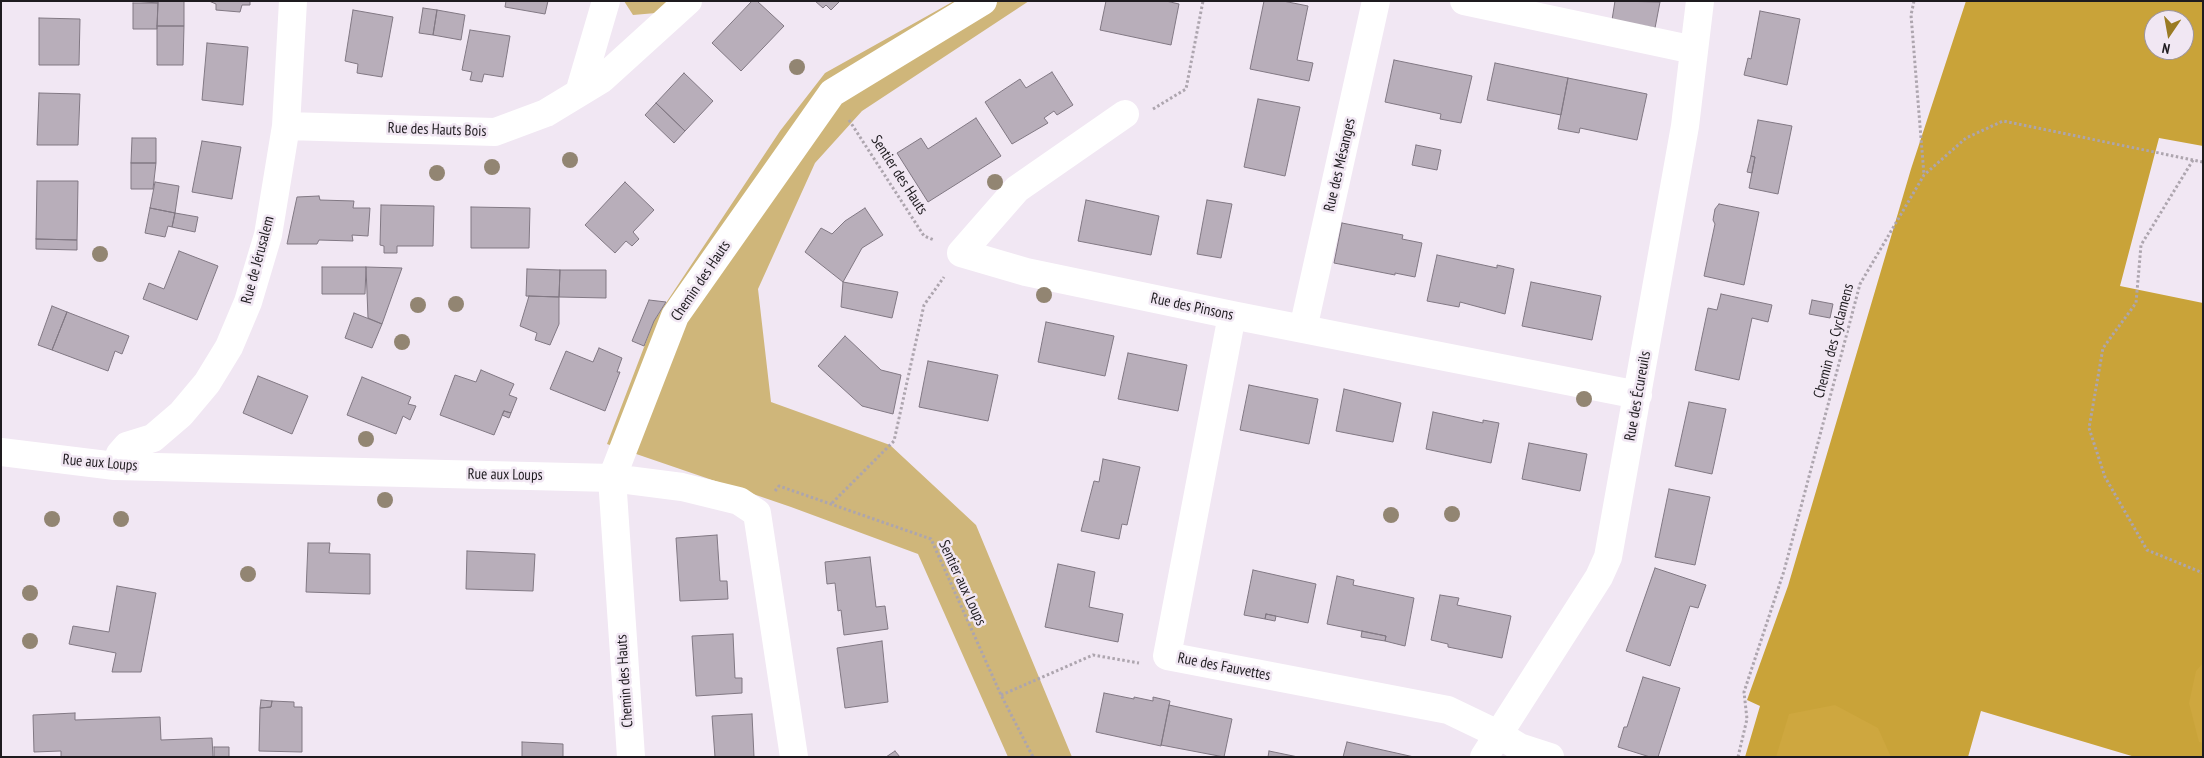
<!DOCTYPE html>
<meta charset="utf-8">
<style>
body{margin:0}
#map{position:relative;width:2204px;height:758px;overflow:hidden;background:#f1e7f3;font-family:"PT Sans Narrow",sans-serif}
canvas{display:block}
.frame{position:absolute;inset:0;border:2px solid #1e1b1f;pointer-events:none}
.north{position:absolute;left:2144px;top:10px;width:50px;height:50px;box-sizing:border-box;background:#f1e7f3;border:1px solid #9d959e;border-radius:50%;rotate:192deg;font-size:14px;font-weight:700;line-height:20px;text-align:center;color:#1e1b1f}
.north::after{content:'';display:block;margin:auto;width:18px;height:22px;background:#9a7b24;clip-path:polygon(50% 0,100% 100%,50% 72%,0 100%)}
</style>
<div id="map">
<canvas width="2204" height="758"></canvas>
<div class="frame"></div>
<div class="north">N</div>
</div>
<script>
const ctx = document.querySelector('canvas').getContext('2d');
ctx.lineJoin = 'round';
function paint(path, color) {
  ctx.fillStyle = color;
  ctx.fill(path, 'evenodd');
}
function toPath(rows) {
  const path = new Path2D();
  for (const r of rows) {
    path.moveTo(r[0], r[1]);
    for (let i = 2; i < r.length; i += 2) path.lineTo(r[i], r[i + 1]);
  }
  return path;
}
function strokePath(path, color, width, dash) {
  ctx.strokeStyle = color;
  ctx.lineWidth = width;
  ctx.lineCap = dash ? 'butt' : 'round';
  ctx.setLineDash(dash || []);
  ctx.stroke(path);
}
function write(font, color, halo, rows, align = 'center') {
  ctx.font = font + ' "PT Sans Narrow",sans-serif';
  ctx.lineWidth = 5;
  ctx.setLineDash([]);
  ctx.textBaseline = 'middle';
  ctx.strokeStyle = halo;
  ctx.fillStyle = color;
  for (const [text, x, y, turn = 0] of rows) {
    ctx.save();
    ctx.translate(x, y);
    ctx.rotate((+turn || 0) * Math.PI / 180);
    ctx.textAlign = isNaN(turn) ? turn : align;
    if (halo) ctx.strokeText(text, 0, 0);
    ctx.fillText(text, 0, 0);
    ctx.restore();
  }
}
paint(toPath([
 [624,1,669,1,656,13,633,15],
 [954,1,1029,1,862,111,815,163,758,289,771,402,890,445,976,525,1072,757,1008,757,918,554,791,507,607,444,654,321,780,131,825,73]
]), '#cfb67a');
paint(toPath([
 [1966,1,2203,1,2203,146,2159,138,2120,286,2203,303,2203,757,2135,757,1981,711,1968,757,1745,757,1760,706,1747,700,1788,586,1911,169],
 [2154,20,2184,20,2184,50,2154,50]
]), '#c9a339');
paint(toPath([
 [2203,663,2203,743,2199,742,2189,703,2196,671],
 [1835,705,1878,728,1891,757,1776,757,1789,714]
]), '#cea73f');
const building = toPath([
 [133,1,158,1,158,3,133,1],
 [158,1,184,1,184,26,157,26,158,1],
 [209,1,250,1,250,5,242,5,240,12,216,10,216,4,209,1],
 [506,1,548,1,545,14,505,7,506,1],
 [752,1,757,1,784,26,741,71,712,43,752,1],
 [815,1,840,1,831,10,826,5,823,8,815,1],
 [1106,1,1166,1,1179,4,1171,45,1100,30,1106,1],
 [1264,1,1283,1,1308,6,1297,60,1313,63,1309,81,1250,69,1264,1],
 [1615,1,1660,2,1655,28,1612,20,1615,1],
 [133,3,158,3,157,29,133,29,133,3],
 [423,8,437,10,433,35,419,33,423,8],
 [353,10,393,17,382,77,357,73,358,64,345,61,353,10],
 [437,10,465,15,461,40,433,35,437,10],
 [1760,11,1800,19,1787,85,1744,75,1748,58,1751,59,1760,11],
 [39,18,80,19,79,65,39,65,39,18],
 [157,26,184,26,183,65,157,65,157,26],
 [470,30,510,36,503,77,484,74,482,82,470,80,472,72,462,70,470,30],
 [207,43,248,47,243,105,202,100,207,43],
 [1394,60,1472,76,1461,123,1440,119,1441,114,1385,102,1394,60],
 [1495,63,1568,78,1561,115,1487,100,1495,63],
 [1052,72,1073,105,1057,115,1054,111,1044,118,1048,123,1012,144,985,102,1020,79,1026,88,1052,72],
 [684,73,713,101,685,131,656,103,684,73],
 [1568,78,1647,94,1637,140,1580,128,1579,133,1558,129,1568,78],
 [39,93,80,94,78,145,37,145,39,93],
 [1258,99,1300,107,1285,176,1244,167,1258,99],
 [656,103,685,131,674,143,645,115,656,103],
 [976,118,1001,156,928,202,897,153,921,138,928,149,976,118],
 [1758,120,1792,126,1778,194,1749,188,1755,157,1751,156,1758,120],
 [132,138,156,138,156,163,131,163,132,138],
 [202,141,241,147,232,199,192,192,202,141],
 [1416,145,1441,150,1437,170,1412,165,1416,145],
 [1751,156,1755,157,1752,173,1747,172,1751,156],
 [131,163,156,163,153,189,131,189,131,163],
 [37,181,78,181,77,240,36,239,37,181],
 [155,182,179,186,175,213,150,208,155,182],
 [625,182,654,210,633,232,639,239,632,246,626,241,615,253,585,225,625,182],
 [319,196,320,200,354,201,353,208,370,208,368,236,352,235,353,241,319,240,317,244,287,244,297,197,319,196],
 [1086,200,1159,216,1151,255,1078,241,1086,200],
 [1207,200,1232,204,1221,258,1197,254,1207,200],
 [1719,204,1759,212,1744,285,1704,276,1715,224,1713,220,1715,209,1719,204],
 [381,205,434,206,433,246,397,246,397,253,384,253,384,246,380,245,381,205],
 [471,207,530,208,529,248,471,248,471,207],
 [150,208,175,213,172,227,168,226,165,237,145,233,150,208],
 [865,208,883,235,862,248,843,282,805,252,821,228,832,234,845,221,865,208],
 [175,213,198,217,195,232,172,227,175,213],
 [1342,223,1403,235,1402,239,1422,243,1415,277,1395,273,1395,275,1334,263,1342,223],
 [36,239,77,240,77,250,36,249,36,239],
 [179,251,218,266,197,320,143,299,149,283,164,289,179,251],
 [1437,255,1497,268,1497,265,1514,269,1505,314,1460,302,1459,307,1427,301,1437,255],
 [322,267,366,267,365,294,322,294,322,267],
 [366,267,402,268,382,324,368,318,366,267],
 [527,269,560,270,559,297,526,296,527,269],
 [560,270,606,270,606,298,559,297,560,270],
 [843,282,898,292,892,318,841,307,843,282],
 [1531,282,1601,296,1592,340,1522,326,1531,282],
 [1721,294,1772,305,1768,322,1752,318,1739,380,1695,370,1708,308,1717,310,1721,294],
 [529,296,559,297,559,324,550,345,535,340,537,333,520,326,529,296],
 [649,300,666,302,654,321,644,346,632,341,649,300],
 [1812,300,1833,304,1830,318,1809,314,1812,300],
 [52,306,67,312,52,350,38,345,52,306],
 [67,312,129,336,122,354,115,351,108,371,52,350,67,312],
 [354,313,382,324,372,348,345,338,354,313],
 [1046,322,1114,336,1105,376,1038,362,1046,322],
 [845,336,881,370,901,375,893,414,862,406,818,366,845,336],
 [599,348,622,358,617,372,620,372,605,411,550,389,566,351,593,362,599,348],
 [1128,353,1187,365,1178,411,1118,399,1128,353],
 [928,361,998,375,988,421,919,407,928,361],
 [481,370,514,384,509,395,517,398,511,413,504,411,494,435,440,415,455,375,476,382,481,370],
 [258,376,308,396,292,434,243,413,258,376],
 [362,377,411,397,408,404,416,406,410,420,403,416,396,434,347,415,362,377],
 [1249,385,1318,399,1309,444,1240,430,1249,385],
 [1344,389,1401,403,1393,442,1336,431,1344,389],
 [1689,402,1726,409,1712,474,1675,466,1689,402],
 [504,411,511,413,509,418,502,415,504,411],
 [1433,412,1483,423,1483,420,1499,423,1491,463,1426,449,1433,412],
 [1529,443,1587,454,1580,491,1522,479,1529,443],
 [1103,459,1140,467,1127,525,1122,524,1119,539,1081,531,1094,481,1099,482,1103,459],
 [1669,489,1710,497,1695,565,1655,557,1669,489],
 [717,535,720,581,727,581,728,599,680,601,676,538,717,535],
 [308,543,330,543,329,553,370,554,370,594,306,592,308,543],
 [467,551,535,554,533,591,466,589,467,551],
 [870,557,876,607,885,606,888,629,844,635,841,610,838,611,835,583,827,584,825,562,870,557],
 [1058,564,1095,572,1089,607,1123,614,1118,642,1045,627,1058,564],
 [1655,568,1706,585,1698,608,1690,606,1670,666,1626,651,1655,568],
 [1253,570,1316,584,1308,623,1266,614,1265,619,1244,615,1253,570],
 [1337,576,1354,580,1353,585,1414,598,1405,646,1385,641,1386,636,1327,624,1337,576],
 [117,586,156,593,141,672,112,672,116,653,69,644,73,626,109,632,117,586],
 [1440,595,1459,598,1457,605,1511,616,1502,658,1448,647,1448,644,1431,640,1440,595],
 [1266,614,1276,616,1275,621,1265,619,1266,614],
 [1362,631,1386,636,1385,641,1361,637,1362,631],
 [733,634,735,678,742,678,742,693,696,696,692,636,733,634],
 [882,641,888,702,845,708,837,648,882,641],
 [1643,677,1680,688,1658,757,1650,757,1618,747,1624,727,1627,727,1643,677],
 [1104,693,1134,699,1134,697,1153,701,1153,697,1170,701,1161,746,1096,732,1104,693],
 [261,700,272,701,271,707,260,708,261,700],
 [272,701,294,702,294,707,302,707,302,752,259,751,260,708,271,707,272,701],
 [1169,705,1232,719,1224,757,1161,745,1169,705],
 [75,713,75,720,160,717,161,740,212,738,213,757,61,757,61,751,34,752,33,715,75,713],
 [752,714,754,757,715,757,712,716,752,714],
 [522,742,563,744,563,757,522,757,522,742],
 [1347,742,1414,757,1343,757,1347,742],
 [214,747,229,747,229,757,214,757,214,747],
 [895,751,900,757,886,757,895,751],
 [1269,751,1298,757,1268,757,1269,751]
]);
paint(building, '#b8aeba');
strokePath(building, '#817883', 1);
strokePath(toPath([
 [1914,1,1911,15,1924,175],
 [1153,109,1186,89,1203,1],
 [849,120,924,236,934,240],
 [2193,160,2141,245,2136,303,2103,348,2089,428,2105,477,2147,550,2203,573],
 [775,491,779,486,931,539,1001,695,1033,757],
 [832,503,894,441,924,305,944,277],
 [1001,695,1093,655,1139,663],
 [1738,757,1747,719,1744,692,1784,571,1860,284,1924,175,1966,138,2003,121,2203,162]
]), '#ada5ae', 3, [2.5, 2.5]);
strokePath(toPath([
 [1464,1,1694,50],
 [579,93,606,1],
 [1125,114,1017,189,961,253,1026,272,1232,315,1638,395],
 [286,126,495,132,546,113,602,79,688,1],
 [1232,315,1167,656,1448,710,1498,734,1519,747,1550,757],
 [1303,329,1376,1],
 [1,452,115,466,612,478,682,487,739,501,757,513,794,757],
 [115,466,120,454,127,446,153,438,181,414,207,383,229,347,248,302,268,235,286,126,293,1],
 [631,757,612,478,675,316,832,93,983,1],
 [1484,757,1599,577,1608,557,1685,126,1700,1]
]), '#fff', 28);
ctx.fillStyle = '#928572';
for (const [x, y] of [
 [797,67],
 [570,160],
 [492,167],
 [437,173],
 [995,182],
 [100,254],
 [1044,295],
 [456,304],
 [418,305],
 [402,342],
 [1584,399],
 [366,439],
 [385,500],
 [1452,514],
 [1391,515],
 [52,519],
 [121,519],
 [248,574],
 [30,593],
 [30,641]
]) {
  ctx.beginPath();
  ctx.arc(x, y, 8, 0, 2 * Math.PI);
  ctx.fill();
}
write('15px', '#1e1b1f', '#f1e7f3', [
 ["Rue des Hauts Bois",437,130,2],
 ["Rue des Mésanges",1340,165,-77],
 ["Sentier des Hauts",899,175,57],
 ["Rue de Jérusalem",258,260,-75],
 ["Chemin des Hauts",701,281,-56],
 ["Rue des Pinsons",1192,307,12],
 ["Chemin des Cyclamens",1834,341,-75],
 ["Rue des Écureuils",1638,396,-80],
 ["Rue aux Loups",100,463,5],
 ["Rue aux Loups",505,475,1],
 ["Sentier aux Loups",962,583,65],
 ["Rue des Fauvettes",1224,667,11],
 ["Chemin des Hauts",625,681,-94]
]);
</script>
